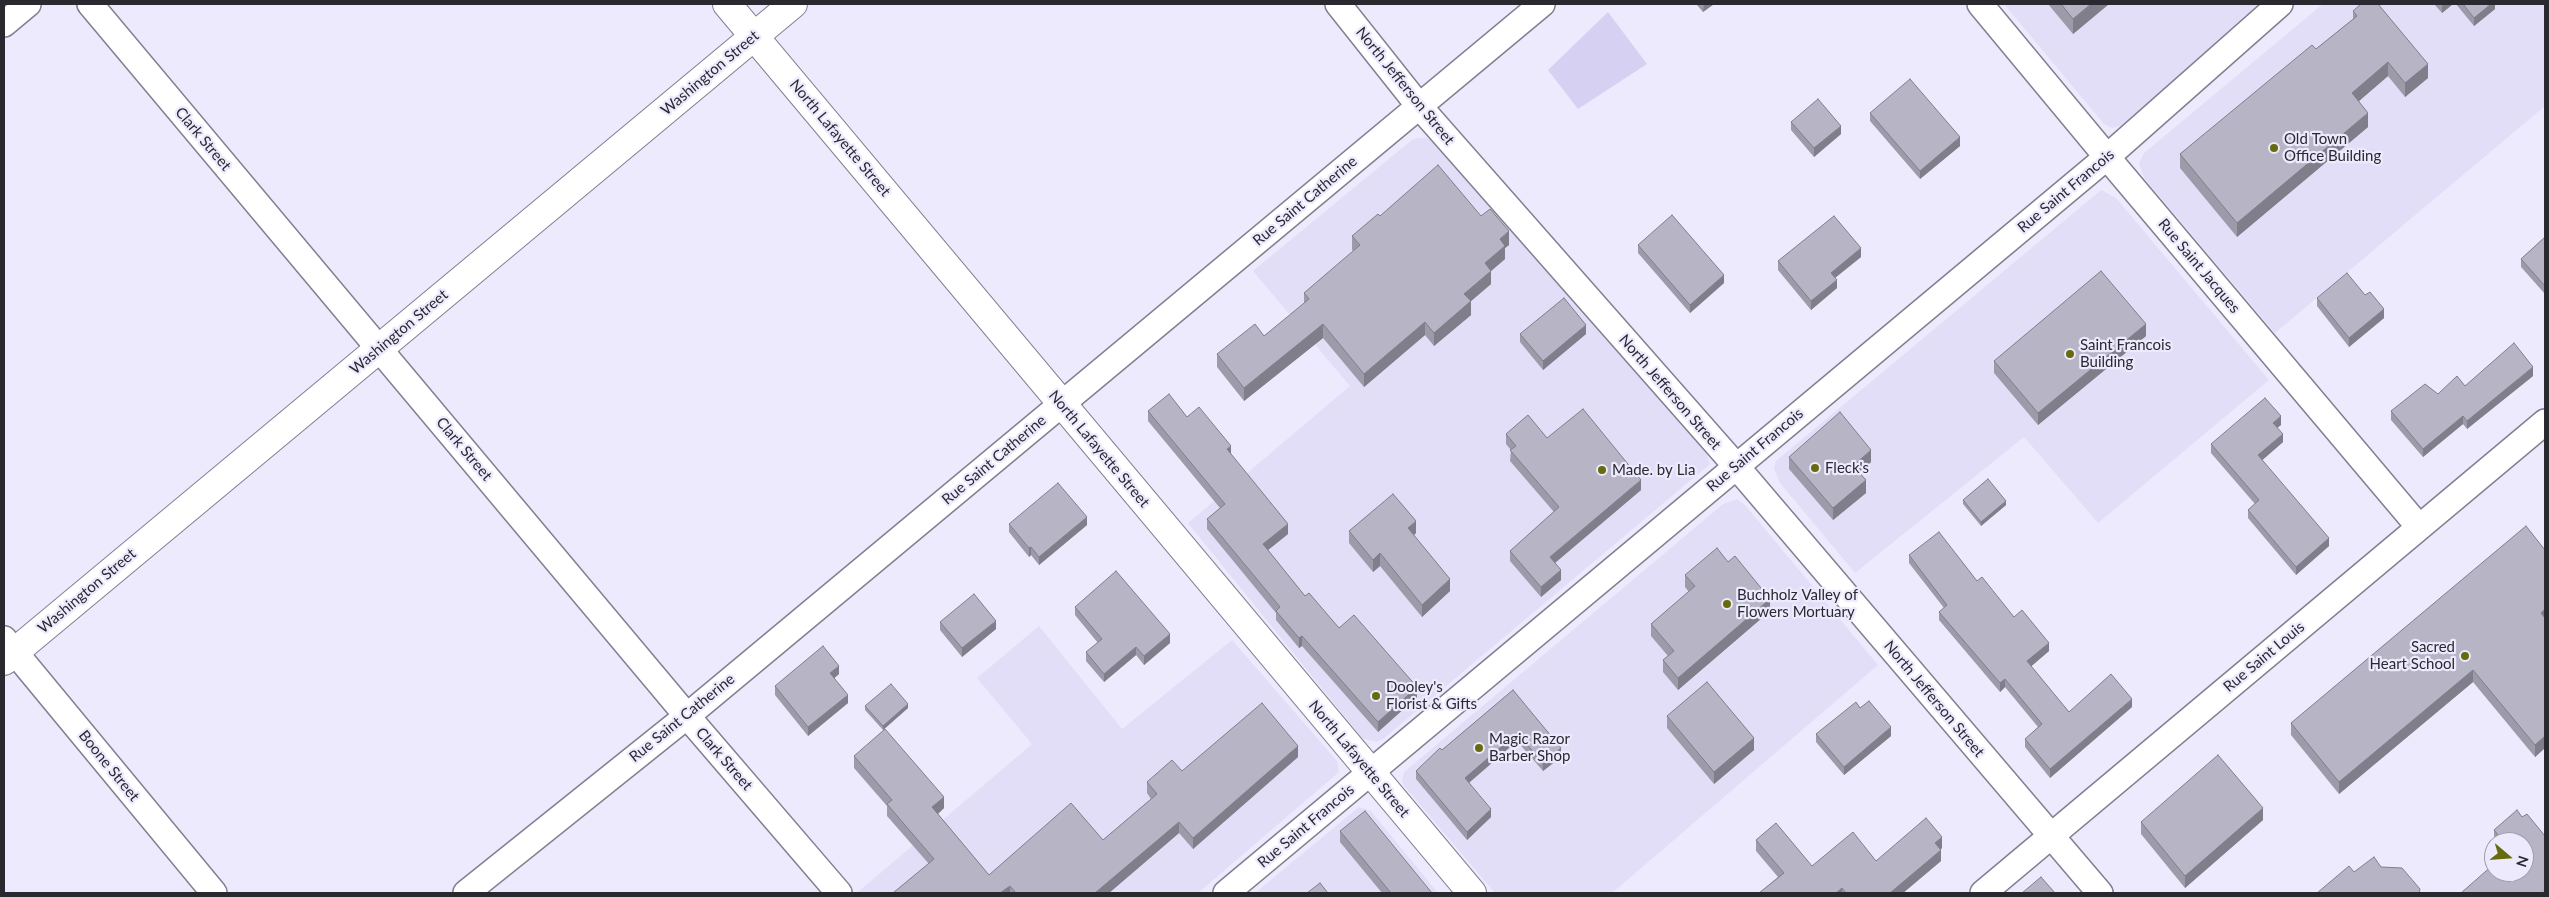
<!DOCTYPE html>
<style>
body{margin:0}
#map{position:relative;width:2549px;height:897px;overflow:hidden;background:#edeafd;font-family:Lato,sans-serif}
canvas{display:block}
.frame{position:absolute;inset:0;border:5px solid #2a2930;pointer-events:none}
.north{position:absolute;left:2484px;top:832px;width:50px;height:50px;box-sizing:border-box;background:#edeafd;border:1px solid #9f9dab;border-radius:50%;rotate:108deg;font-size:14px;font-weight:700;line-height:20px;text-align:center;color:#2a2930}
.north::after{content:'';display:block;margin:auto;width:18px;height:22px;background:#656b0e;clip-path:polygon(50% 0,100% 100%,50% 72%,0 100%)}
</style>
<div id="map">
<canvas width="2549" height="897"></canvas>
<div class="frame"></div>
<div class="north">N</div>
</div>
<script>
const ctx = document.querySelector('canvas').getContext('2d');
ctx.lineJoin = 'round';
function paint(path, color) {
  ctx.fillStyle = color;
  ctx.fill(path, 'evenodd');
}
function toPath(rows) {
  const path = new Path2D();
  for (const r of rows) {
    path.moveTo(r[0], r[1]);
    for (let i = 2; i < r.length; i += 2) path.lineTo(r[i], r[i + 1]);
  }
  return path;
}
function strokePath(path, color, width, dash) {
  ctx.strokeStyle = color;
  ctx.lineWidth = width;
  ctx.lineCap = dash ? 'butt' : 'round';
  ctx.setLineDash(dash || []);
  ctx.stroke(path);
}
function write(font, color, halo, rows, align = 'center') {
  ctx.font = font + ' Lato,sans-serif';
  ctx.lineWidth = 4.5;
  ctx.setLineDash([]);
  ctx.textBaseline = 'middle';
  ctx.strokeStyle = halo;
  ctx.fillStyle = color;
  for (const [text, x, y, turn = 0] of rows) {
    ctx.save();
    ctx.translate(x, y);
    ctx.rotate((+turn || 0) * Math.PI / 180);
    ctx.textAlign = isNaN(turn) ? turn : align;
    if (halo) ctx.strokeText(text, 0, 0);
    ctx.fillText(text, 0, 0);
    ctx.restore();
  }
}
paint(toPath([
 [2004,4,2265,4,2120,126,2112,128,2104,124],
 [2323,4,2545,4,2545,106,2275,333,2144,178,2139,163,2144,153],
 [1421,138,1427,138,1435,142,1706,452,1710,464,1383,739,1377,742,1362,738,1188,523,1350,386,1253,271,1413,139],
 [2101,190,2116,198,2269,380,2098,523,2024,437,1855,573,1780,483,1774,469,1776,461],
 [1737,499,1745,505,1878,665,1612,893,1495,893,1404,786,1402,780,1404,772,1723,504],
 [1039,626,1122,729,1232,640,1337,761,1339,772,1198,893,860,893,858,892,1032,744,977,678],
 [1359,807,1371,811,1438,893,1255,893]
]), '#e2def8');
paint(toPath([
 [1608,12,1647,64,1578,109,1548,70]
]), '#d6d0f3');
const minor = toPath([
 [90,4,687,716,839,893],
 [1338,4,1419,106,1736,466,2100,893],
 [1980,4,2107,157,2419,527],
 [4,24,28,4],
 [4,639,214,893],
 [466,893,687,716,1542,4],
 [1226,893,2107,157,2280,4],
 [1983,893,2545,422]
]);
const tertiary = toPath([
 [727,4,1472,893]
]);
const secondary = toPath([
 [4,661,793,4]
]);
strokePath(minor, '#827f90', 28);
strokePath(tertiary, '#827f90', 30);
strokePath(secondary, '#827f90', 30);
strokePath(minor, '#fff', 25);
strokePath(tertiary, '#fff', 28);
strokePath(secondary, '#fff', 28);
paint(toPath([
 [1696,4,1714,4,1703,12],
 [2048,4,2109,4,2073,34],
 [2434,4,2453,4,2442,13],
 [2456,4,2495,4,2495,9,2474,26],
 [2353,11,2428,78,2405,97,2388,76,2359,101,2368,127,2237,237,2180,168,2180,154,2316,49,2353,19],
 [1870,113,1960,146,1920,179,1870,121],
 [1791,122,1841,134,1814,157,1791,130],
 [1380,216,1481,216,1509,245,1505,248,1505,259,1491,271,1491,284,1471,301,1471,315,1434,346,1425,335,1364,387,1323,338,1244,401,1217,367,1217,354,1264,336,1304,304,1304,293,1354,251,1352,250,1352,236],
 [2545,237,2545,294,2521,267,2521,259],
 [1638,245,1724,283,1690,313,1638,253],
 [1861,257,1835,278,1837,288,1811,310,1778,270,1778,261],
 [2317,298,2384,318,2349,347,2317,306],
 [1520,334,1586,334,1543,370,1520,342],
 [2146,336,2038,425,1994,373,1994,361],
 [2533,376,2467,429,2463,424,2423,457,2391,420,2391,411,2438,394,2465,386],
 [1148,411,1187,417,1231,454,1288,534,1268,550,1305,596,1339,628,1417,697,1378,732,1302,646,1299,648,1276,620,1276,613,1207,529,1207,519,1220,508,1148,421],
 [2281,425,2277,428,2283,442,2262,460,2329,546,2296,575,2248,518,2248,510,2255,504,2211,453,2211,444],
 [1506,434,1547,438,1641,490,1555,563,1561,580,1541,597,1510,561,1510,551,1554,512,1510,461,1511,450,1506,444],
 [1789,457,1871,462,1859,473,1866,493,1833,520,1789,469],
 [1963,500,2006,505,1981,526,1963,504],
 [1009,524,1087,525,1039,565,1031,555,1029,557,1009,532],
 [1349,531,1416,533,1414,535,1450,591,1422,617,1380,566,1373,572,1349,543],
 [2545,550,2545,748,2535,757,2473,682,2339,794,2291,735,2291,723],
 [1909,555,1977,581,2049,651,2031,666,2069,712,2132,707,2050,778,2025,747,2025,739,2038,727,2005,687,2000,692,1939,620,1939,612,1944,608,1909,563],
 [1685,575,1770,611,1678,690,1663,672,1663,660,1668,656,1651,636,1651,624,1689,592,1685,587],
 [1075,607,1170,643,1144,665,1136,655,1104,682,1086,661,1086,652,1098,643,1075,615],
 [940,622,996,629,962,657,940,630],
 [839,674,834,678,848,703,808,736,775,695,775,686],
 [1513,690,1561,757,1543,771,1517,741,1469,783,1491,817,1467,840,1416,779,1416,771,1442,750],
 [865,706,908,708,883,730,865,710],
 [1860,708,1891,736,1844,775,1816,742,1816,734],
 [1667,716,1754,750,1714,784,1667,728],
 [854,756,944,808,938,814,989,875,1103,840,1151,799,1147,793,1147,782,1182,771,1298,757,1193,849,1179,833,1109,893,893,893,929,864,887,816,887,806,854,768],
 [2522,817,2524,842,2494,842,2494,830],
 [2263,820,2185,888,2141,834,2141,822],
 [1340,831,1432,893,1382,893,1340,842],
 [1756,840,1812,866,1876,861,1942,848,1940,850,1941,861,1903,893,1759,893,1778,877,1756,851]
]), '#9d9baa');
paint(toPath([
 [1704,4,1714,4,1703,12],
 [2091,4,2109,4,2073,34,2073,19],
 [2443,4,2453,4,2442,13,2442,5],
 [2491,4,2495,4,2495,9,2474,26,2474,18],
 [2388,62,2388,76,2352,107,2352,93],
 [2428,64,2428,78,2405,97,2405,83],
 [2368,113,2368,127,2237,237,2237,223],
 [1841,126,1841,134,1814,157,1814,148],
 [1960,137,1960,146,1920,179,1920,171],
 [1509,231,1509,245,1505,248,1505,259,1491,271,1491,284,1464,307,1471,301,1471,315,1434,346,1434,333,1464,294,1485,263,1500,239],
 [1861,248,1861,257,1831,281,1831,273],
 [1724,275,1724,283,1690,313,1690,305],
 [1837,280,1837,288,1811,310,1811,301],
 [2384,309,2384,318,2349,347,2349,338],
 [1425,322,1425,335,1364,387,1364,374],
 [1323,324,1323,338,1244,401,1244,388],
 [2146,324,2146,336,2038,425,2038,413],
 [1586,325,1586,334,1543,370,1543,361],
 [2533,367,2533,376,2467,429,2467,421],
 [2281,416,2281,425,2273,431,2273,423],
 [2463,416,2463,424,2423,457,2423,449],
 [2283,434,2283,442,2258,464,2258,455],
 [1231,446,1231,456,1227,449],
 [1871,450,1871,462,1853,478,1853,466],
 [1641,480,1641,490,1550,567,1550,557],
 [1866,480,1866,493,1833,520,1833,508],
 [2006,501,2006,505,1981,526,1981,522],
 [1087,517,1087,525,1039,565,1039,557],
 [1416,521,1416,533,1408,540,1408,528],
 [1288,524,1288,534,1263,554,1263,544],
 [2329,538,2329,546,2296,575,2296,567],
 [1031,547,1031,555,1029,557,1029,548],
 [1380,553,1380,566,1373,572,1373,560],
 [1561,570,1561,580,1541,597,1541,587],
 [1450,579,1450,591,1422,617,1422,605],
 [1770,599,1770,611,1678,690,1678,678],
 [2545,609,2545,621,2541,613],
 [996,621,996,629,962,657,962,648],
 [1170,634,1170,643,1144,665,1144,656],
 [1302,636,1302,646,1299,648,1299,638],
 [2049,643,2049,651,2027,670,2027,661],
 [1136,647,1136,655,1104,682,1104,674],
 [839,666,839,674,830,682,830,673],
 [2473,670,2473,682,2339,794,2339,782],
 [2005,679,2005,687,2000,692,2000,683],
 [1417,687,1417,697,1378,732,1378,722],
 [848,695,848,703,808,736,808,727],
 [2132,699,2132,707,2050,778,2050,769],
 [908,704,908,708,883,730,883,726],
 [1891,727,1891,736,1844,775,1844,767],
 [1517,733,1517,741,1465,786,1465,778],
 [2545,736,2545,748,2535,757,2535,745],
 [1754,738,1754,750,1714,784,1714,772],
 [1298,746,1298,757,1193,849,1193,838],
 [1561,748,1561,757,1543,771,1543,763],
 [944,797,944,808,932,819,932,807],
 [2263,808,2263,820,2185,888,2185,876],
 [1491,809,1491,817,1467,840,1467,832],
 [1179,822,1179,833,1109,893,1095,893],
 [1942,837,1942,848,1935,854,1935,843],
 [1941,850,1941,861,1903,893,1890,893],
 [1010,886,1010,893,1000,893],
 [1842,888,1842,893,1836,893]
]), '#807e8b');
const building = toPath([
 [2061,4,2091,4,2073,19,2061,4],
 [2361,4,2378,4,2428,64,2405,83,2388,62,2352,93,2368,113,2237,223,2180,154,2312,45,2316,49,2357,16,2353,11,2361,4],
 [2463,4,2491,4,2474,18,2463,4],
 [1910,79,1960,137,1920,171,1870,113,1910,79],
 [1818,99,1841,126,1814,148,1791,122,1818,99],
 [1438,165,1481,216,1490,209,1509,231,1500,239,1505,246,1485,263,1491,271,1464,294,1471,301,1434,333,1425,322,1364,374,1323,324,1244,388,1217,354,1255,324,1264,336,1309,299,1304,293,1360,245,1352,236,1378,214,1380,216,1438,165],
 [1672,215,1724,275,1690,305,1638,245,1672,215],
 [1834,216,1861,248,1831,273,1837,280,1811,301,1778,261,1834,216],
 [2545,237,2545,286,2521,259,2545,237],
 [2101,271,2146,324,2038,413,1994,361,2101,271],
 [2347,273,2365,295,2370,292,2384,309,2349,338,2317,298,2347,273],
 [1564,298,1586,325,1543,361,1520,334,1564,298],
 [2514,343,2533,367,2467,421,2463,416,2423,449,2391,411,2425,384,2438,394,2457,376,2465,386,2514,343],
 [1169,394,1187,417,1199,407,1231,446,1227,449,1288,524,1263,544,1305,596,1309,593,1339,628,1354,615,1417,687,1378,722,1302,636,1299,638,1276,611,1280,607,1207,519,1225,504,1148,411,1169,394],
 [2265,398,2281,416,2273,423,2283,434,2258,455,2329,538,2296,567,2248,510,2259,500,2211,444,2265,398],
 [1583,409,1641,480,1550,557,1561,570,1541,587,1510,551,1559,507,1510,450,1516,446,1506,434,1528,415,1547,438,1583,409],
 [1840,412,1871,450,1853,466,1866,480,1833,508,1789,457,1840,412],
 [1988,479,2006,501,1981,522,1963,500,1988,479],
 [1058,483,1087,517,1039,557,1031,547,1029,548,1009,524,1058,483],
 [1393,494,1416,521,1408,528,1450,579,1422,605,1380,553,1373,560,1349,531,1393,494],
 [2526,526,2545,550,2545,609,2541,613,2545,618,2545,736,2535,745,2473,670,2339,782,2291,723,2526,526],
 [1939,532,1977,581,1982,577,2014,617,2022,610,2049,643,2027,661,2069,712,2111,674,2132,699,2050,769,2025,739,2042,724,2005,679,2000,683,1939,612,1947,605,1909,555,1939,532],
 [1717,548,1728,562,1735,556,1770,599,1678,678,1663,660,1674,651,1651,624,1695,586,1685,575,1717,548],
 [1116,571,1170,634,1144,656,1136,647,1104,674,1086,652,1102,639,1075,607,1116,571],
 [974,594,996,621,962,648,940,622,974,594],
 [823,646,839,666,830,673,848,695,808,727,775,686,823,646],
 [1707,682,1754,738,1714,772,1667,716,1707,682],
 [891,684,908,704,883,726,865,706,891,684],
 [1513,690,1561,748,1543,763,1517,733,1465,778,1491,809,1467,832,1416,771,1440,748,1442,750,1513,690],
 [1869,701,1891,727,1844,767,1816,734,1856,702,1860,708,1869,701],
 [1262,703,1298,746,1193,838,1179,822,1095,893,1016,893,1010,886,1000,893,893,893,934,859,887,804,892,800,854,756,885,729,944,797,932,807,989,875,1071,803,1103,840,1157,794,1147,782,1172,760,1182,771,1262,703],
 [2218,755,2263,808,2185,876,2141,822,2218,755],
 [2517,810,2522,817,2527,814,2545,836,2545,889,2544,890,2545,893,2461,893,2494,864,2494,872,2524,872,2524,842,2504,842,2494,830,2517,810],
 [1365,811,1432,893,1391,893,1340,831,1365,811],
 [1926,818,1942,837,1935,843,1941,850,1890,893,1846,893,1842,888,1836,893,1759,893,1784,873,1756,840,1776,823,1812,866,1853,832,1876,861,1926,818],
 [2374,857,2381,867,2402,868,2420,889,2419,893,2317,893,2349,866,2354,872,2374,857],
 [2041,877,2055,893,2022,893,2041,877],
 [1320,883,1328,893,1307,893,1320,883]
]);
paint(building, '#b7b4c6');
strokePath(building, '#807e8b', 1);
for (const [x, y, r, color] of [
 [2274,148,5,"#656b0e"],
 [2070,354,5,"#656b0e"],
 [1815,468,5,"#656b0e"],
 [1602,470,5,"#656b0e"],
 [1727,604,5,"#656b0e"],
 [2465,656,5,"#656b0e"],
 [1376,696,5,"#656b0e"],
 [1479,748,5,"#656b0e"]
]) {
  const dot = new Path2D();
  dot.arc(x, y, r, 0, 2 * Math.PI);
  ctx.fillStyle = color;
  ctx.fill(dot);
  strokePath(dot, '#edeafd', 2);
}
write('15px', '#2a2930', '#edeafd', [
 ["Washington Street",710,73,-40],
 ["North Jefferson Street",1405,86,51],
 ["North Lafayette Street",840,138,50],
 ["Clark Street",203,139,50],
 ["Rue Saint Francois",2066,191,-40],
 ["Rue Saint Catherine",1305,201,-40],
 ["Rue Saint Jacques",2199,266,50],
 ["Washington Street",399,332,-40],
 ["North Jefferson Street",1670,392,49],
 ["Clark Street",464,449,50],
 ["North Lafayette Street",1099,449,50],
 ["Rue Saint Francois",1755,450,-40],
 ["Rue Saint Catherine",994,460,-40],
 ["Washington Street",87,591,-40],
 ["Rue Saint Louis",2264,657,-40],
 ["North Jefferson Street",1934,699,50],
 ["Rue Saint Catherine",682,718,-39],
 ["Clark Street",724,759,49],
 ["North Lafayette Street",1359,759,50],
 ["Boone Street",109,766,51],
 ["Rue Saint Francois",1306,826,-40]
]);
write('15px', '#2a2930', '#edeafd', [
 ["Old Town",2284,139],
 ["Office Building",2284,156],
 ["Saint Francois",2080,345],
 ["Building",2080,362],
 ["Fleck's",1825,468],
 ["Made. by Lia",1612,470],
 ["Buchholz Valley of",1737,595],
 ["Flowers Mortuary",1737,612],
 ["Sacred",2455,647,"right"],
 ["Heart School",2455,664,"right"],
 ["Dooley's",1386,687],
 ["Florist & Gifts",1386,704],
 ["Magic Razor",1489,739],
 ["Barber Shop",1489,756]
], 'left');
</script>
